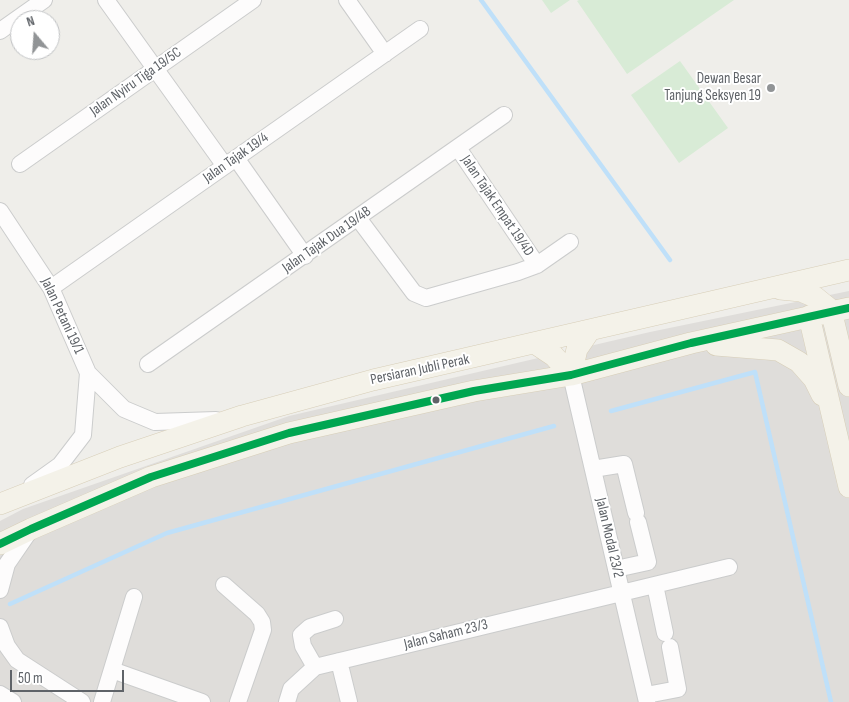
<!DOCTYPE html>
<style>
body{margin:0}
#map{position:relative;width:849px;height:702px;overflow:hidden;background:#efeeea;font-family:"Sofia Sans Condensed",sans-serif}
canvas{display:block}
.north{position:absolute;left:10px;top:10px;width:50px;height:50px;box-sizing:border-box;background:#fff;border:1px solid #bfc1c3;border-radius:50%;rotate:342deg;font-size:14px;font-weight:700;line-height:20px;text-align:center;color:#5f6368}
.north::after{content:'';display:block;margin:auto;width:18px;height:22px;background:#919496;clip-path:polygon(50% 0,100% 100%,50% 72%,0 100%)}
.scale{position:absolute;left:10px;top:670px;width:114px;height:22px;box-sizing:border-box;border:2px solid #5f6368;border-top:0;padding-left:6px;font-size:15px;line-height:18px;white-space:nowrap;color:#5f6368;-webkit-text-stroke:4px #fff;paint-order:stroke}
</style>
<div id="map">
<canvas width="849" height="702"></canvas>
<div class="north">N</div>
<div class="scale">50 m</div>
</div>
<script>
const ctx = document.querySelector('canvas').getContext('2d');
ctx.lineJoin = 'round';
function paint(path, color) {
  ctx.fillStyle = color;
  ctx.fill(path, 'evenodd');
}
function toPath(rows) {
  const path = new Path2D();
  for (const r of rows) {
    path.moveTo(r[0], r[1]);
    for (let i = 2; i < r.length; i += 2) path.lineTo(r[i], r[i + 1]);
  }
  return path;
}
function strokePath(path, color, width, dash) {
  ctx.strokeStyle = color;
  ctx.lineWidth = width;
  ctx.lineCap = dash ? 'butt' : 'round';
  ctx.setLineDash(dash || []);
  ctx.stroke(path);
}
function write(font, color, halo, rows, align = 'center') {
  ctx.font = font + ' "Sofia Sans Condensed",sans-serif';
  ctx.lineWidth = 4;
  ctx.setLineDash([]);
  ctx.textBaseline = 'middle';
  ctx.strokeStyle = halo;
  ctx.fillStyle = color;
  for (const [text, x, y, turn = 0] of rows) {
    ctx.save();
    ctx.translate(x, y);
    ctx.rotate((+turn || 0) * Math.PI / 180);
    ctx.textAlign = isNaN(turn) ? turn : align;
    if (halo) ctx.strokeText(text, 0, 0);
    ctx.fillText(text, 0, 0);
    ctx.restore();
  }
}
paint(toPath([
 [849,291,849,702,0,702,0,521,23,509,289,416,650,332]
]), '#dfddda');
paint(toPath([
 [542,0,570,0,551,13],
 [579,0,734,0,627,74,577,1],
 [680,61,728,128,679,163,631,95]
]), '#d8ebd6');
strokePath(toPath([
 [481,0,670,260],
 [611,411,755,372,831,702],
 [10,604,167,533,554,426]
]), '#bfe0f9', 4.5);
const minor = toPath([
 [106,0,225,166],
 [347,0,385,54],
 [0,31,44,0],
 [458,148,537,265],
 [236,158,305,256],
 [20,164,253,0],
 [0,211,51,288,88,373,124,409,155,422,216,420],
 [358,218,414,293,426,298,518,272,537,265,570,242],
 [51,288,420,29],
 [148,364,504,115],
 [571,375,647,702],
 [593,469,624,464,636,513],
 [32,485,60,465,83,435,88,373],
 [616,569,648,562,638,522],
 [224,585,257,614,262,622,263,630,238,702],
 [655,585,665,633],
 [0,590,7,564,31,529],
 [0,627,7,646,17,660,82,702],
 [339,661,349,702],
 [315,667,303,646,301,635,310,627,335,619],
 [112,670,202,702],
 [0,694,13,702],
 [646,695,678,689,670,647],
 [102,702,134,597],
 [287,702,291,689,315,667,729,567]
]);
const major = toPath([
 [780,289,801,291,815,297,831,310],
 [831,310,849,386],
 [809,316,849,487],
 [536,344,554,356,571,375],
 [716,345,778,350,799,362,814,379,822,395],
 [571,375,577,349,590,330],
 [0,504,120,457,242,416,373,380,849,270],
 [0,544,31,529,151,477,289,433,474,391,571,375,691,343,849,308]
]);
strokePath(minor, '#cbcccc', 18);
strokePath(major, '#d7ceb8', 22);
strokePath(minor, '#fdfcfc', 16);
strokePath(major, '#f4f2e9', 21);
strokePath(toPath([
 [0,544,31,529,151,477,289,433,474,391,571,375,691,343,849,308]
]), '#00a651', 8);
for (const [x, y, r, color] of [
 [771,88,5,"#919496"],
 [436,400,4.5,"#5f6368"]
]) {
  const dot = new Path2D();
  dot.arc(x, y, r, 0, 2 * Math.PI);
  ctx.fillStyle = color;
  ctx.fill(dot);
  strokePath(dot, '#fff', 2);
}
write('15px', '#5f6368', '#fff', [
 ["Dewan Besar",761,79],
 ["Tanjung Seksyen 19",761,96]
], 'right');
write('15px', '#5f6368', '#fff', [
 ["Jalan Nyiru Tiga 19/5C",136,82,-35],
 ["Jalan Tajak 19/4",236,158,-35],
 ["Jalan Tajak Empat 19/4D",497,206,56],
 ["Jalan Tajak Dua 19/4B",327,240,-35],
 ["Jalan Petani 19/1",62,316,65],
 ["Persiaran Jubli Perak",420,370,-12],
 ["Jalan Modal 23/2",609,538,77],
 ["Jalan Saham 23/3",446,635,-14]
]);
</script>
